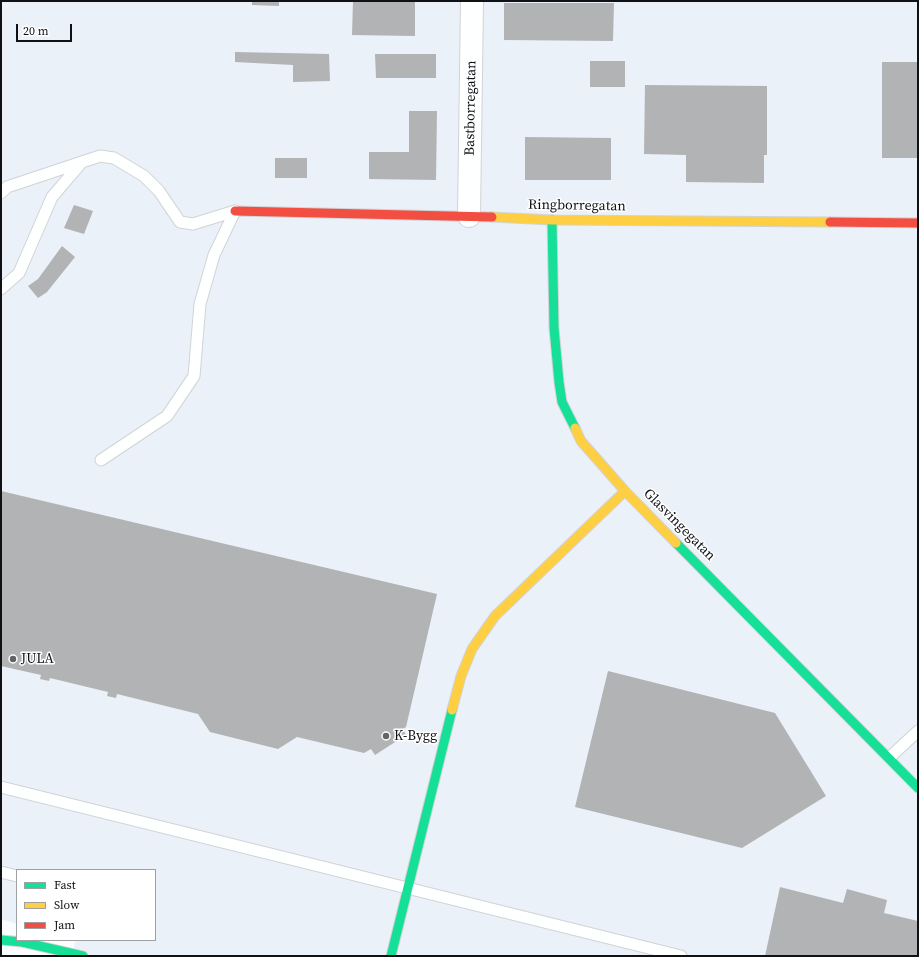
<!DOCTYPE html>
<style>
body{margin:0}
#map{position:relative;width:919px;height:957px;overflow:hidden;background:#fbfcfd;font-family:"Source Serif 4",serif}
canvas{display:block}
.frame{position:absolute;inset:0;border:2px solid #0f1115;pointer-events:none}
.legend{position:absolute;left:16px;top:869px;width:140px;height:72px;box-sizing:border-box;background:#fff;border:1px solid #9fa0a1;margin:0;padding:5px 7px;list-style:none;font-size:12px;color:#0f1115}
.legend li{display:flex;align-items:center;gap:8px;height:20px}
.legend b{width:20px;border:1px solid #9fa0a1}
.scale{position:absolute;left:16px;top:24px;width:56px;height:18px;box-sizing:border-box;border:2px solid #0f1115;border-top:0;padding-left:5px;font-size:12px;line-height:14px;white-space:nowrap;color:#0f1115;-webkit-text-stroke:3px #fff;paint-order:stroke}
</style>
<div id="map">
<canvas width="919" height="957"></canvas>
<div class="frame"></div>
<ul class="legend">
<li><b style="height:5px;background:#16e098"></b>Fast</li>
<li><b style="height:5px;background:#ffcf43"></b>Slow</li>
<li><b style="height:5px;background:#f24e42"></b>Jam</li>
</ul>
<div class="scale">20 m</div>
</div>
<script>
const ctx = document.querySelector('canvas').getContext('2d');
ctx.lineJoin = 'round';
function paint(path, color) {
  ctx.fillStyle = color;
  ctx.fill(path, 'evenodd');
}
function toPath(rows) {
  const path = new Path2D();
  for (const r of rows) {
    path.moveTo(r[0], r[1]);
    for (let i = 2; i < r.length; i += 2) path.lineTo(r[i], r[i + 1]);
  }
  return path;
}
function strokePath(path, color, width, dash) {
  ctx.strokeStyle = color;
  ctx.lineWidth = width;
  ctx.lineCap = dash ? 'butt' : 'round';
  ctx.setLineDash(dash || []);
  ctx.stroke(path);
}
function write(font, color, halo, rows, align = 'center') {
  ctx.font = font + ' "Source Serif 4",serif';
  ctx.lineWidth = 3;
  ctx.setLineDash([]);
  ctx.textBaseline = 'middle';
  ctx.strokeStyle = halo;
  ctx.fillStyle = color;
  for (const [text, x, y, turn = 0] of rows) {
    ctx.save();
    ctx.translate(x, y);
    ctx.rotate((+turn || 0) * Math.PI / 180);
    ctx.textAlign = isNaN(turn) ? turn : align;
    if (halo) ctx.strokeText(text, 0, 0);
    ctx.fillText(text, 0, 0);
    ctx.restore();
  }
}
paint(toPath([
 [1,1,918,1,918,956,72,956,76,940,155,940,155,870,17,870,17,924,1,919]
]), '#ebf1f8');
paint(toPath([
 [252,1,279,1,279,6,252,5],
 [353,1,415,1,415,36,352,35],
 [504,3,614,3,613,41,504,40],
 [235,52,329,54,330,81,293,82,293,65,235,62],
 [375,54,436,54,436,78,376,78],
 [590,61,625,61,625,87,590,87],
 [882,62,918,62,918,158,882,158],
 [645,85,767,86,767,155,764,155,764,183,686,182,686,155,644,154],
 [409,111,437,111,436,180,369,179,369,152,409,152],
 [525,137,611,138,611,180,525,180],
 [275,158,307,158,307,178,275,178],
 [74,205,93,211,84,234,64,228],
 [62,246,75,257,47,292,38,298,28,286,38,279],
 [1,491,437,594,406,727,403,729,406,735,375,755,371,749,364,753,297,737,278,749,210,732,198,714,117,694,116,698,107,696,108,692,50,678,49,681,40,679,41,675,1,666],
 [608,671,775,713,826,796,742,848,575,807],
 [780,887,843,903,847,889,887,900,884,913,918,921,918,956,765,956]
]), '#b2b3b5');
const lane = toPath([
 [1,193,7,187,100,156,114,158,144,176,159,191,180,222,193,224,235,211],
 [1,289,19,273,52,197,82,162],
 [101,460,167,416,194,376,200,304,214,255,235,211],
 [890,757,918,731],
 [1,787,681,956],
 [1,872,17,876]
]);
const street = toPath([
 [469,216,472,1]
]);
const fast = toPath([
 [552,220,554,328,559,382,562,402,575,428],
 [676,543,918,788],
 [1,940,22,942,83,956],
 [391,956,452,710]
]);
const slow = toPath([
 [492,217,552,220,830,222],
 [575,428,581,441,625,491,676,543],
 [452,710,461,676,472,649,495,616,625,491]
]);
const jam = toPath([
 [235,211,492,217],
 [830,222,918,223]
]);
strokePath(lane, '#d2d3d5', 13);
strokePath(street, '#d2d3d5', 24);
strokePath(fast, '#d2d3d5', 11);
strokePath(slow, '#d2d3d5', 11);
strokePath(jam, '#d2d3d5', 11);
strokePath(lane, '#feffff', 11);
strokePath(street, '#feffff', 22);
strokePath(fast, '#16e098', 9);
strokePath(slow, '#ffcf43', 9);
strokePath(jam, '#f24e42', 9);
for (const [x, y, r, color] of [
 [13,659,4,"#626366"],
 [386,736,4,"#626366"]
]) {
  const dot = new Path2D();
  dot.arc(x, y, r, 0, 2 * Math.PI);
  ctx.fillStyle = color;
  ctx.fill(dot);
  strokePath(dot, '#fff', 1.5);
}
write('14px', '#0f1115', '#fff', [
 ["Bastborregatan",471,108,-89],
 ["Ringborregatan",577,206,1],
 ["Glasvingegatan",679,525,45]
]);
write('14px', '#0f1115', '#fff', [
 ["JULA",21,659],
 ["K-Bygg",394,736]
], 'left');
</script>
